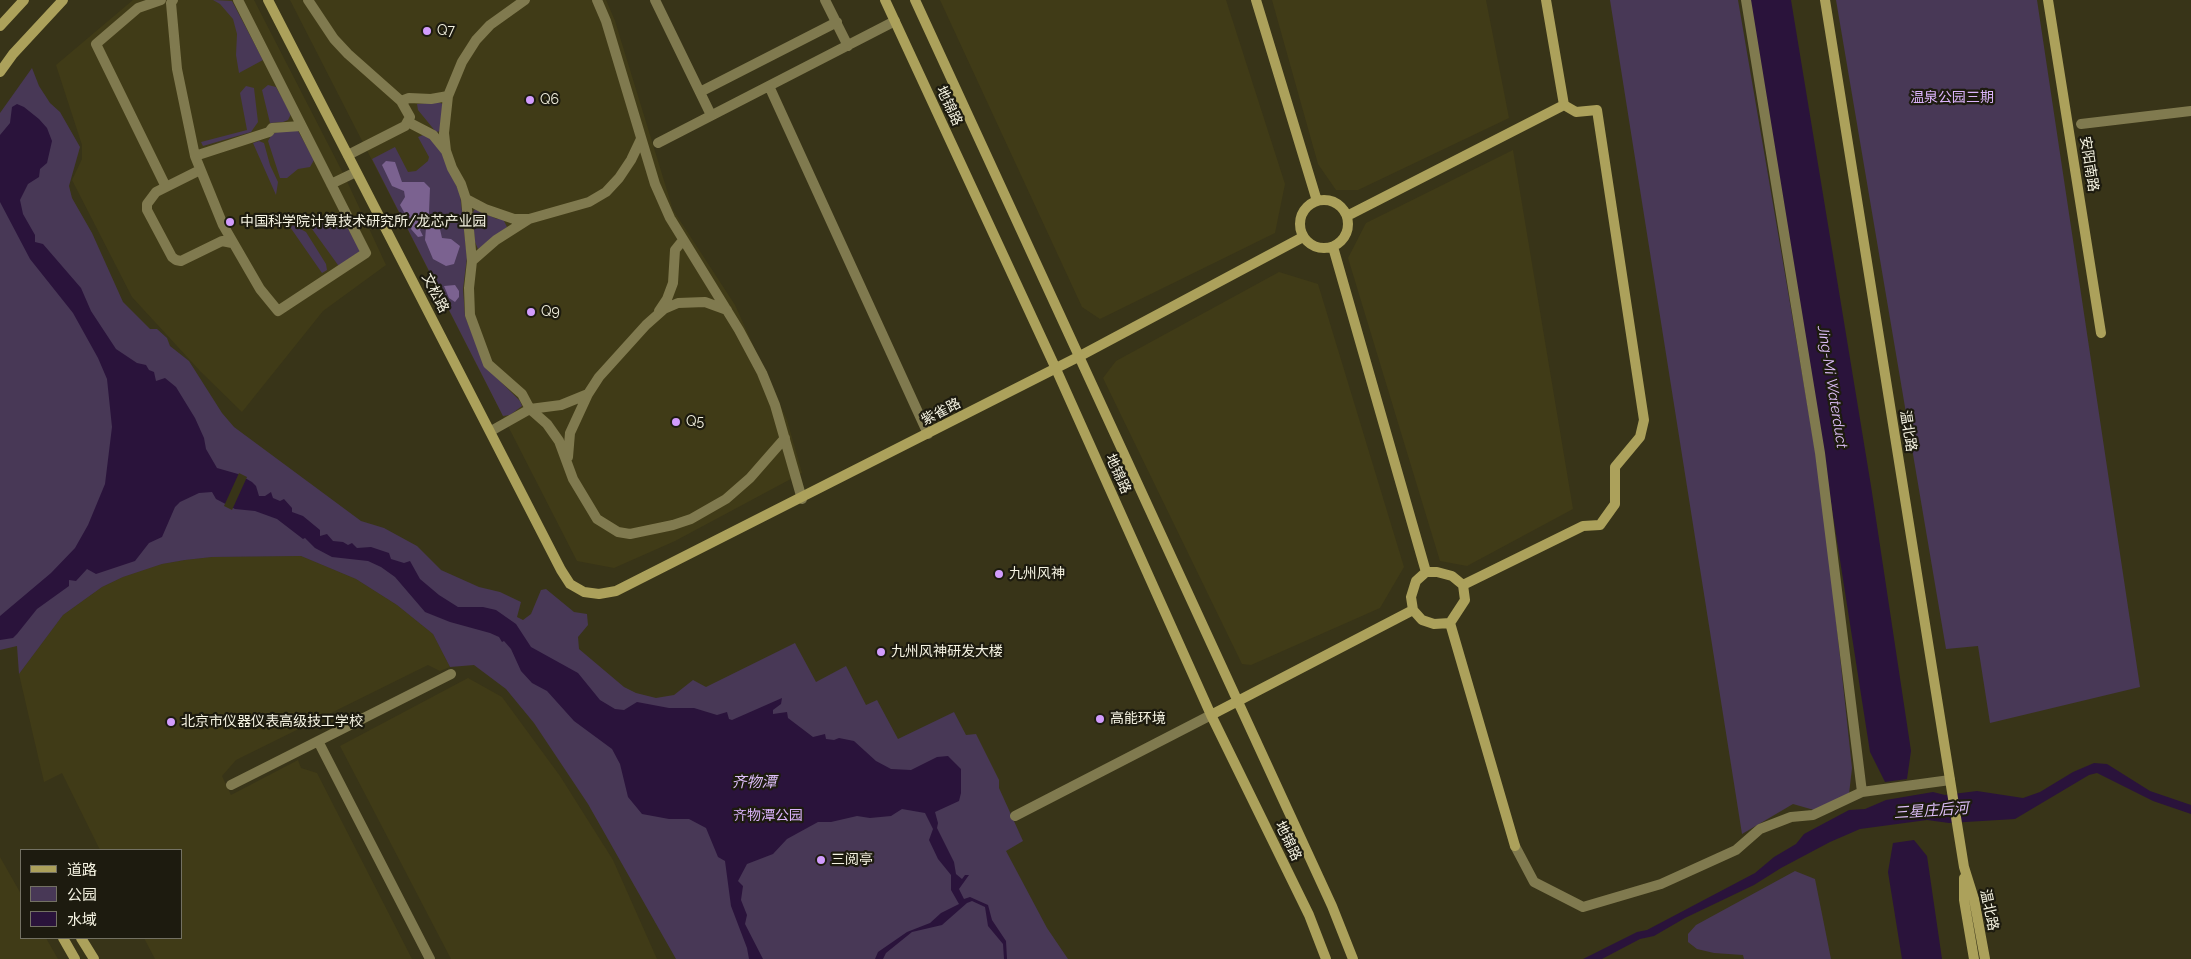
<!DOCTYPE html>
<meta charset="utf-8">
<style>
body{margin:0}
#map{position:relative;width:2191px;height:959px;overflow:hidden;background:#383418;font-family:Raleway,"Noto Sans SC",sans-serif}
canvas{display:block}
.legend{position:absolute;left:20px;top:849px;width:162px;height:90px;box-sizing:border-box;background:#1d1b0f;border:1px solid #737163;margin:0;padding:6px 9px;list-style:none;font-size:15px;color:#f5f3e2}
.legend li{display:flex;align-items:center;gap:10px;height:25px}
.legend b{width:25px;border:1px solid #737163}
</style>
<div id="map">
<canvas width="2191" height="959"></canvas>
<ul class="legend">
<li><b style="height:6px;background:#aca15b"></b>道路</li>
<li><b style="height:14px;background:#483856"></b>公园</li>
<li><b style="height:14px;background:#2a133b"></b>水域</li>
</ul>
</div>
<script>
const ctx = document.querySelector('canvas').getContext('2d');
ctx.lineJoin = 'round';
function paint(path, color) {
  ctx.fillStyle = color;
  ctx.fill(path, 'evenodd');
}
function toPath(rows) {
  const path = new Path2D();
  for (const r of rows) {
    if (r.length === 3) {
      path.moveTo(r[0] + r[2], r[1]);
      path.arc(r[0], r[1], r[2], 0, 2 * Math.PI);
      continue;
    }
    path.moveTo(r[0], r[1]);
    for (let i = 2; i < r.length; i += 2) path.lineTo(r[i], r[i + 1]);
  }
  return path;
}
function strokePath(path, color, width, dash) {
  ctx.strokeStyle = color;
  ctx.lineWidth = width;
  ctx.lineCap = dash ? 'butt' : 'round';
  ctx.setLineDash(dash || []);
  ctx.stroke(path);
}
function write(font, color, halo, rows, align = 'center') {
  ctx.font = font + ' Raleway,"Noto Sans SC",sans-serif';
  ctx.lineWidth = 4.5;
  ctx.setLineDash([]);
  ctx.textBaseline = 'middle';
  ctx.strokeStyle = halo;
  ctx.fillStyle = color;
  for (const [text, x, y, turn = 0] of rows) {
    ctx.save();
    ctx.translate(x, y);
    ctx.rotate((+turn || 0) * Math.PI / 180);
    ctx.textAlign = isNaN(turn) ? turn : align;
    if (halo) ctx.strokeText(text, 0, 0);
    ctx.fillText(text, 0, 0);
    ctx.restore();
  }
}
paint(toPath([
 [133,0,254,0,345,177,386,265,323,311,242,412,200,371,132,297,72,180,82,159,82,145,56,65],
 [290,0,606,0,615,21,673,210,735,305,787,420,802,473,675,541,614,568,577,561],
 [940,0,1226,0,1285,184,1275,233,1100,319,1082,307],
 [1272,0,1486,0,1509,118,1358,190,1336,190,1318,164],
 [1513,150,1573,509,1467,566,1440,561,1348,258,1366,223],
 [1279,272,1318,284,1404,567,1380,608,1251,665,1242,664,1103,378,1116,361],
 [301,556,356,579,397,605,433,634,450,667,440,671,428,665,236,760,222,776,231,795,298,760,301,768,317,773,412,959,155,959,144,938,181,938,181,850,100,850,62,773,44,782,19,674,63,615,102,587,123,577,162,564,185,560,212,557],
 [468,678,502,697,560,776,613,860,657,959,451,959,340,746],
 [0,857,21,894,21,938,46,938,58,959,0,959]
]), '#403b17');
paint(toPath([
 [213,0,232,1,263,60,239,73,236,55,237,34,233,19,220,4],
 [1610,0,1738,0,1822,490,1852,768,1849,794,1814,810,1793,804,1742,834],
 [1836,0,2037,0,2140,687,1990,723,1978,646,1946,649],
 [32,68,39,86,50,103,60,112,80,147,69,186,72,198,92,233,123,302,150,329,157,329,167,338,170,346,189,361,222,413,234,427,361,521,384,528,417,546,441,570,479,587,500,592,521,602,517,617,523,620,531,614,541,590,546,589,574,612,587,614,588,625,578,637,579,649,624,687,636,693,656,698,674,695,693,680,706,687,795,643,816,682,846,666,866,705,877,700,898,739,954,712,966,735,976,734,999,780,999,788,1023,841,1006,851,1047,928,1068,959,676,959,588,804,534,723,506,689,474,665,450,667,433,634,397,605,356,579,301,556,212,557,185,560,162,564,123,577,102,587,63,615,19,674,17,646,0,650,0,113],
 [268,85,276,87,291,114,288,120,283,122,270,123,262,90],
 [246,86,254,88,258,122,251,132,203,146,201,142,247,130,240,93],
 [438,102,443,104,441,131,436,132,418,110,417,104],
 [288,128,297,129,314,160,310,167,298,169,287,178,280,178,268,141,272,134],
 [423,135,429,136,441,151,460,194,467,257,463,289,465,316,485,366,520,401,522,406,510,415,503,416,372,159,395,147,408,172,416,171,428,161,429,157,418,137],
 [259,141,264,143,270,165,278,182,276,195,253,143],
 [475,209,497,219,503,219,507,227,478,249,475,242,472,214],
 [336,215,341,215,360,251,344,265,338,265,312,229],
 [293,225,306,232,326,264,327,270,322,273,290,227],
 [1795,871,1815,879,1831,959,1744,959,1743,955,1714,953,1697,949,1688,942,1688,934,1696,925]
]), '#483856');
paint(toPath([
 [386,161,395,162,402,182,424,182,430,188,429,213,420,230,423,236,418,237,411,229,414,220,408,219,400,205,405,197,404,191,392,186,382,165],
 [432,222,439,225,442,238,451,239,460,246,454,264,446,266,433,259,425,240,426,228],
 [455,285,459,291,459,297,455,302,449,298,444,286]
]), '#7b6290');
paint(toPath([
 [1749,0,1791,0,1871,486,1911,751,1907,779,1885,782,1870,752,1820,432],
 [17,104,24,107,39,119,47,128,52,141,47,163,40,169,39,177,28,184,20,200,23,214,35,235,35,242,43,244,81,288,91,311,116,349,137,363,146,365,149,370,154,372,156,381,165,378,176,387,195,418,204,438,206,449,217,468,238,474,252,482,256,486,259,496,265,496,271,492,273,498,280,501,284,499,292,508,292,512,303,516,320,530,320,536,327,534,333,541,343,542,348,545,352,543,357,548,371,547,389,553,391,559,404,563,410,561,420,579,439,595,458,607,483,607,496,610,516,624,531,647,578,673,600,700,615,709,624,710,637,702,669,708,694,708,717,715,727,712,729,719,732,720,782,698,781,704,773,710,773,714,787,712,788,718,813,737,825,734,826,739,834,740,839,738,854,741,876,761,891,769,911,770,937,757,948,756,961,769,961,793,959,801,935,812,938,823,937,828,954,862,956,874,962,879,965,875,969,875,959,889,964,899,970,897,988,905,992,920,1006,941,1007,959,1004,959,1003,944,988,926,985,907,972,901,967,903,942,925,912,932,886,953,883,959,875,959,878,952,907,932,930,923,941,913,959,904,951,890,951,875,938,859,929,840,933,829,925,813,902,809,891,816,870,818,857,816,831,822,818,822,787,839,773,854,747,864,738,881,743,886,741,900,747,915,745,924,763,959,749,959,747,948,731,906,725,861,718,857,706,828,689,819,669,819,642,814,628,797,620,764,612,749,574,721,547,691,532,683,521,671,511,649,504,641,502,642,499,637,490,633,450,622,425,612,395,577,381,567,368,561,332,557,315,548,305,538,303,539,277,519,255,511,235,509,216,499,212,492,199,493,180,502,175,507,162,537,149,543,135,561,96,574,87,569,76,581,69,580,69,586,37,609,17,634,13,638,0,640,0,616,51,573,75,548,88,525,105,484,112,427,107,379,98,358,73,313,30,259,0,202,0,135,10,123,12,107],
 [2094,763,2107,764,2150,791,2191,805,2191,814,2153,801,2097,773,2089,775,2015,819,1949,823,1927,820,1860,829,1830,842,1781,868,1754,885,1685,918,1654,936,1640,939,1602,959,1583,959,1637,932,1647,930,1755,873,1774,857,1796,844,1804,834,1849,810,1865,809,1886,800,1933,792,1945,795,1977,791,2023,798,2040,792,2073,772],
 [1914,840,1927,856,1942,959,1902,959,1888,872,1893,843]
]), '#2a133b');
paint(toPath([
 [239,473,247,477,232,510,224,506]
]), '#383418');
strokePath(toPath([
 [161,0,138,8,96,44,166,187],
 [173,0,171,3,177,69,195,156,223,225,260,289,278,311,366,253,238,0],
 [308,0,334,39,348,54,401,101,410,117,405,126,348,155],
 [597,0,606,21,655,184,670,218,739,330,762,373,775,405,802,499],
 [655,0,711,115],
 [825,0,848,46],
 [1746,0,1820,453,1862,792],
 [769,86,928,434],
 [700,92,837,22],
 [401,101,409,98,431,99,448,96],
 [408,122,433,135,446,151,452,168,461,184,466,199,472,261,469,288,470,315,488,364,522,394,530,409,547,424,559,441,573,479,597,519,618,532,630,534,673,525,691,519,726,499,750,478,785,438],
 [2081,124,2191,111],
 [658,143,895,21],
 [446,151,444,133,448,96,462,62,476,40,490,25,525,0],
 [195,156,269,132,272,128,301,126],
 [200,170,156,192,147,204,147,210,172,257,176,260,181,261,222,241,232,243],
 [331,184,356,172],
 [466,199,485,209,514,219,529,219,589,202,606,192,619,178,631,160,641,139],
 [472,261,496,240,529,219],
 [659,311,667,299,673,283,675,250,683,240],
 [491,431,530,409,561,405,588,394],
 [568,457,570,433,588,394,599,377,646,325,664,309,678,303,705,302,727,310],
 [318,741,430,959],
 [231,785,451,674],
 [1015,816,1211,715],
 [1515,846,1534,882,1583,907,1661,884,1736,850,1760,829,1791,817,1813,815,1862,792,1950,780]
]), '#807a4f', 10);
strokePath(toPath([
 [268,0,561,570,570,584,584,592,599,594,616,591,1080,356,1303,237],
 [885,0,1056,369,1211,715,1309,915,1326,959],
 [915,0,1332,906,1353,959],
 [1256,0,1317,201],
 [1825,0,1964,867,1974,899,1985,959],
 [2048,0,2101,333],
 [0,26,24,0],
 [0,72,13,54,63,0],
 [1324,224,24],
 [1347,216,1564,105],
 [1333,247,1426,572],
 [1426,572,1437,572,1452,576,1463,585,1465,600,1450,623,1434,624,1422,620,1413,610,1411,597,1416,581,1426,572],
 [1463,585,1583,526,1600,525,1615,504,1615,467,1640,437,1644,420,1597,110,1576,112,1564,105,1546,0],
 [1450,623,1515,846],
 [1211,715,1413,610],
 [1964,878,1964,900,1974,959],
 [63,938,75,959],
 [81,938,94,959]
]), '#aca15b', 10);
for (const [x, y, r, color] of [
 [427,31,5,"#d29cfd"],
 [530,100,5,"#d29cfd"],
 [230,222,5,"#d29cfd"],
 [531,312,5,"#d29cfd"],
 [676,422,5,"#d29cfd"],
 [999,574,5,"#d29cfd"],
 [881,652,5,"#d29cfd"],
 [1100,719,5,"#d29cfd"],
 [171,722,5,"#d29cfd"],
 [821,860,5,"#d29cfd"]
]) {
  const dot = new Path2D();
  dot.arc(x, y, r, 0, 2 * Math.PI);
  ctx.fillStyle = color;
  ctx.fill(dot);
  strokePath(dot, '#1d1b0f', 2);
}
write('14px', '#f5f3e2', '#1d1b0f', [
 ["Q7",437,31],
 ["Q6",540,100],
 ["中国科学院计算技术研究所/龙芯产业园",240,222],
 ["Q9",541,312],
 ["Q5",686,422],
 ["九州风神",1009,574],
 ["九州风神研发大楼",891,652],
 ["高能环境",1110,719],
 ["北京市仪器仪表高级技工学校",181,722],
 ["三阅亭",831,860]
], 'left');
write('14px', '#dab3fa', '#1d1b0f', [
 ["温泉公园三期",1952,98],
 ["齐物潭公园",768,816]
]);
write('14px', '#f5f3e2', '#1d1b0f', [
 ["地锦路",949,106,65],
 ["安阳南路",2089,164,81],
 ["文松路",435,293,63],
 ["紫雀路",941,412,-27],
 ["温北路",1908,431,81],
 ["地锦路",1118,474,66],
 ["地锦路",1288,841,64],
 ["温北路",1989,910,78]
]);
write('italic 15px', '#ddbef8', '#1d1b0f', [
 ["Jing-Mi Waterduct",1832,387,81],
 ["齐物潭",754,782],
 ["三星庄后河",1931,811,-4]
]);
</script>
